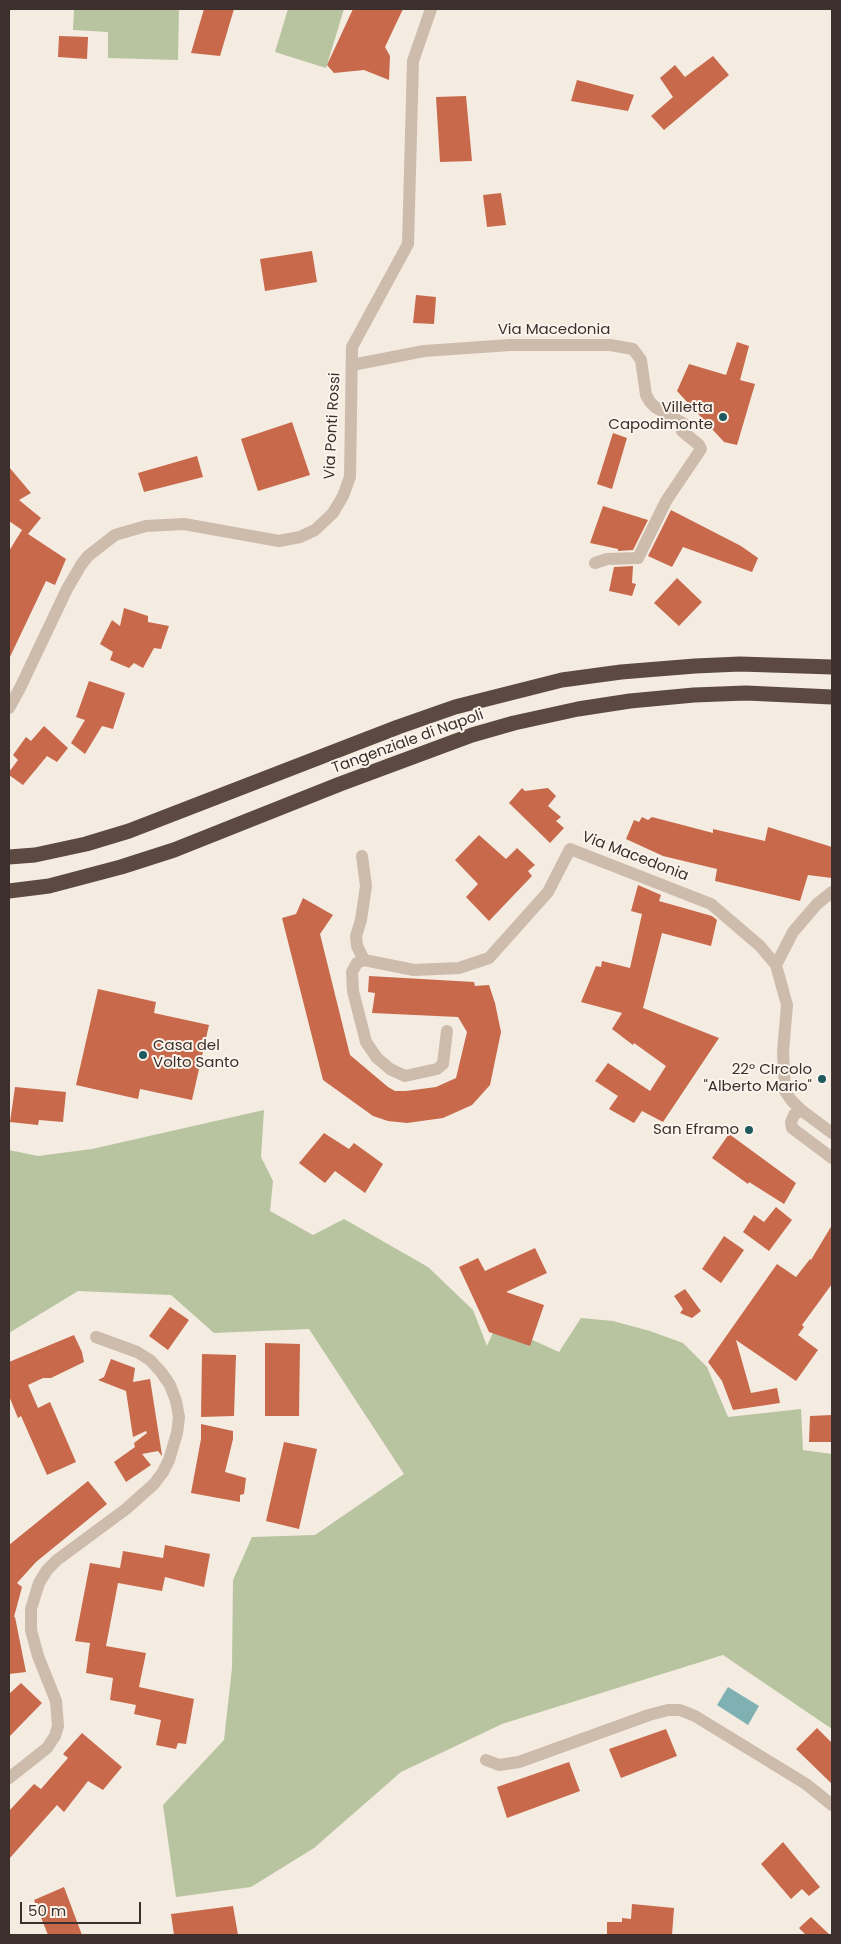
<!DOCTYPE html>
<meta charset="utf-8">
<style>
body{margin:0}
#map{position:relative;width:841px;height:1944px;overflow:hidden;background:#f4ebe1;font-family:Poppins,sans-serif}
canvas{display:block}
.frame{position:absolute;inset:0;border:10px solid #3b302b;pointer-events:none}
.scale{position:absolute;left:20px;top:1902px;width:121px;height:22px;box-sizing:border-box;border:2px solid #3b302b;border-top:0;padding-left:6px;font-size:15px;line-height:18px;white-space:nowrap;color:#3b302b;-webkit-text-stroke:4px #fbf5ee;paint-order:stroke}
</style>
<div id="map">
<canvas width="841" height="1944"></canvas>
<div class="frame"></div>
<div class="scale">50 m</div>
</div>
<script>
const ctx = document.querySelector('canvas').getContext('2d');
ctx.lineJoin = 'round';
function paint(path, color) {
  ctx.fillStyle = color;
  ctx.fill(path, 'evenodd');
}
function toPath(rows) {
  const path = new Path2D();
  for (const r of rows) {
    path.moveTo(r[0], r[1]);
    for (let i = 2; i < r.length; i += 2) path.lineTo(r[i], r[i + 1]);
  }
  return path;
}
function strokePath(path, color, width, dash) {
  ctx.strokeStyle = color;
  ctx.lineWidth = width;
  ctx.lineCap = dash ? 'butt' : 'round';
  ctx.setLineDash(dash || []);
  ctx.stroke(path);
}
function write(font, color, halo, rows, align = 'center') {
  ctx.font = font + ' Poppins,sans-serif';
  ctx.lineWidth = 4;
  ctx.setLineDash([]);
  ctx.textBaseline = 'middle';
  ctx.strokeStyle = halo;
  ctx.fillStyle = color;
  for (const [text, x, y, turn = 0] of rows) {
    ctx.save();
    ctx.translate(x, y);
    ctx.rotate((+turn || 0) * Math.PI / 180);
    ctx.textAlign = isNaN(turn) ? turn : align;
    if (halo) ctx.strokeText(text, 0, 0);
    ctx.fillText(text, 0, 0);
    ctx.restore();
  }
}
paint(toPath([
 [74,9,179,9,178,60,108,58,108,32,73,30],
 [288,9,344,9,326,68,275,52],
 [264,1110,261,1157,273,1181,270,1211,313,1235,344,1219,428,1267,473,1310,487,1346,497,1324,559,1352,581,1318,613,1321,650,1331,683,1343,707,1367,728,1417,801,1409,803,1450,832,1454,832,1729,723,1655,502,1724,401,1772,314,1848,251,1887,176,1897,163,1805,224,1740,232,1668,233,1580,252,1537,315,1535,404,1474,309,1329,214,1333,171,1295,78,1291,9,1333,9,1150,38,1156,92,1149]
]), '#b8c4a0');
paint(toPath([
 [728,1687,759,1706,748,1725,717,1705]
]), '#7fb0b2');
paint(toPath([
 [204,9,234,9,220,56,191,53],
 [353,9,403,9,385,47,390,56,389,80,364,70,334,73,327,65],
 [59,36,88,37,87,59,58,57],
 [713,56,729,75,664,130,651,116,673,97,660,78,675,65,685,77],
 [577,80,634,95,628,111,571,101],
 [466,96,472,161,440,162,436,97],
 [501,193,506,225,487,227,483,195],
 [312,251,317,282,265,291,260,259],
 [416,295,436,297,434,324,413,323],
 [737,342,749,346,740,380,755,384,737,445,724,442,677,391,689,364,726,375],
 [292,422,310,475,258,491,241,439],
 [613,433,627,438,612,489,597,484],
 [197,456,203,477,144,492,138,473],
 [9,467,31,493,19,500,41,518,28,534,9,521],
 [603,506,648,520,633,550,618,551,618,549,590,543],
 [671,510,741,546,758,558,752,572,683,547,672,567,648,556],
 [22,530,66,559,55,585,46,581,9,659,9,551],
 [633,566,632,583,636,584,632,596,609,591,614,567],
 [677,578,702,602,679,626,654,603],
 [124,608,148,616,148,622,169,626,161,649,154,648,143,668,134,663,129,668,110,660,113,652,100,644,112,620,120,626],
 [89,681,125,693,113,729,102,726,85,754,71,743,85,720,76,717],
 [44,726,68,748,57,762,47,756,23,785,9,775,9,772,18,760,13,755,26,737,31,741],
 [522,788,525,791,548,788,556,796,548,806,561,817,556,821,564,828,550,843,509,803],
 [642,817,648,820,652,817,713,833,713,829,765,841,768,827,832,847,832,878,808,875,800,901,715,881,717,869,663,856,626,839,634,820,639,822],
 [479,835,506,859,517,848,535,865,528,871,532,876,489,921,466,897,478,884,455,860],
 [638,885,661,895,659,901,712,916,717,920,711,946,662,933,643,1008,719,1038,663,1122,642,1111,634,1123,609,1109,618,1096,595,1081,608,1063,650,1091,666,1066,634,1043,633,1045,612,1029,622,1013,581,1002,596,966,601,967,602,961,630,968,642,914,631,911],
 [303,898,333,915,320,934,350,1055,388,1087,395,1091,406,1091,436,1087,456,1078,467,1032,458,1017,372,1013,375,993,368,992,369,976,474,982,475,986,489,985,495,1003,501,1032,490,1085,472,1105,443,1118,407,1123,388,1121,373,1116,323,1080,282,918,296,914],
 [98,989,156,1002,154,1013,209,1025,192,1100,140,1089,138,1099,76,1085],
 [15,1087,66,1092,63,1122,39,1120,38,1125,10,1122],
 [324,1133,349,1149,354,1143,383,1164,365,1193,335,1171,325,1183,299,1163],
 [729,1134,796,1183,784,1204,749,1182,748,1184,712,1158],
 [776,1207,792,1220,769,1251,743,1232,754,1215,764,1222],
 [832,1225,832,1284,802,1325,804,1327,798,1335,818,1350,796,1381,736,1340,751,1393,777,1388,780,1403,733,1410,722,1381,708,1362,777,1264,796,1277,810,1259,811,1260],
 [724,1236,744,1250,721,1283,702,1269],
 [535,1248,547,1273,506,1292,544,1305,530,1346,489,1332,459,1267,478,1258,485,1271],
 [685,1289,701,1311,692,1318,680,1313,683,1309,674,1296],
 [170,1307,189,1320,168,1350,149,1336],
 [74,1335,82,1352,84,1362,51,1378,43,1378,28,1385,38,1408,50,1402,76,1462,47,1475,21,1416,18,1418,9,1396,9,1362],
 [265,1343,300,1344,299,1416,265,1416],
 [202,1354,236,1355,234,1416,201,1417],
 [111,1359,135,1368,133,1382,150,1379,162,1455,162,1456,158,1451,142,1454,151,1465,126,1482,114,1462,135,1447,134,1443,147,1433,146,1431,133,1437,126,1391,98,1380,104,1377],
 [832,1415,832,1442,809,1442,810,1416],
 [201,1424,233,1431,233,1439,225,1472,246,1478,244,1494,240,1495,240,1502,191,1493,201,1439],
 [284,1442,317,1449,299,1529,266,1521],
 [88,1481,107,1504,36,1562,17,1583,22,1587,14,1617,15,1617,26,1672,9,1674,9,1545],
 [165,1545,210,1554,204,1587,165,1577,162,1591,118,1583,106,1646,146,1653,139,1687,194,1699,186,1744,178,1743,176,1749,156,1745,161,1720,134,1714,136,1705,110,1700,113,1678,86,1673,90,1643,75,1641,90,1563,120,1568,123,1551,163,1558],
 [21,1683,42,1703,9,1737,9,1694],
 [817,1728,832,1743,832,1784,796,1749],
 [666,1729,677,1756,621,1778,609,1749],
 [82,1733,122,1767,103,1790,88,1781,64,1812,57,1805,9,1859,9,1811,34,1784,41,1789,68,1758,63,1754],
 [569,1762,580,1791,507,1818,497,1787],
 [783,1842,820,1887,809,1896,802,1889,791,1899,761,1864],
 [64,1887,82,1935,48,1935,34,1900],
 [632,1904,674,1908,672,1935,607,1935,607,1922,622,1922,622,1918,631,1919],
 [233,1906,238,1935,174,1935,171,1914],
 [811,1917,830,1935,806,1935,799,1928]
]), '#c8694b');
strokePath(toPath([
 [352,365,424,351,510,345,610,345,633,349,641,360,646,395,650,402,655,407,684,424,682,431,699,445,701,449,666,501,638,558,607,559,595,563],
 [362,856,366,886,361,920,356,936,357,946,364,960],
 [776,965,793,932,817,904,832,892],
 [447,1031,443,1064,437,1069,405,1076,390,1069,377,1058,366,1042,353,991,352,972,357,963,364,960,414,970,459,968,489,958,548,892,570,849,711,904,760,946,776,965,787,1005,783,1052,785,1091,791,1100,801,1110,832,1133],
 [801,1110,794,1115,791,1122,792,1128,832,1158],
 [486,1760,499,1765,519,1762,649,1715,668,1710,680,1710,695,1716,806,1784,832,1805],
 [9,1778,47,1748,55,1736,58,1726,56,1701,38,1656,31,1630,31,1609,39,1583,47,1570,57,1560,126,1509,154,1484,163,1472,169,1460,177,1433,179,1417,176,1401,170,1385,161,1372,150,1360,137,1352,96,1337]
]), '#cdbbac', 12);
strokePath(toPath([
 [9,708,20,688,67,589,81,565,88,556,115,535,146,526,184,524,279,541,300,537,315,530,333,513,343,496,350,477,352,347,408,244,413,61,431,9]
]), '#cdbbac', 12);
strokePath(toPath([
 [9,857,35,855,86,844,129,831,398,727,455,707,562,680,621,672,695,666,740,664,832,667],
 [9,891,49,886,121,867,174,850,340,784,472,735,514,723,578,709,630,701,694,695,746,693,832,697]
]), '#5c4a42', 15);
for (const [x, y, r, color] of [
 [723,417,5,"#1f5a5e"],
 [143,1055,5,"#1f5a5e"],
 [822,1079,5,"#1f5a5e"],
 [749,1130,5,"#1f5a5e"]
]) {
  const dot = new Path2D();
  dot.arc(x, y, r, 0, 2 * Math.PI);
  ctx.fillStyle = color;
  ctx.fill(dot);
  strokePath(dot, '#fbf5ee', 2);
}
write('15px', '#3b302b', '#fbf5ee', [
 ["Via Macedonia",554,330],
 ["Via Ponti Rossi",333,426,-87],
 ["Tangenziale di Napoli",408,742,-20],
 ["Via Macedonia",635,857,21]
]);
write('15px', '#3b302b', '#fbf5ee', [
 ["Villetta",713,408],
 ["Capodimonte",713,425],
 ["Casa del",153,1046,"left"],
 ["Volto Santo",153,1063,"left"],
 ["22° CIrcolo",812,1070],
 ["\"Alberto Mario\"",812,1087],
 ["San Eframo",739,1130]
], 'right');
</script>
